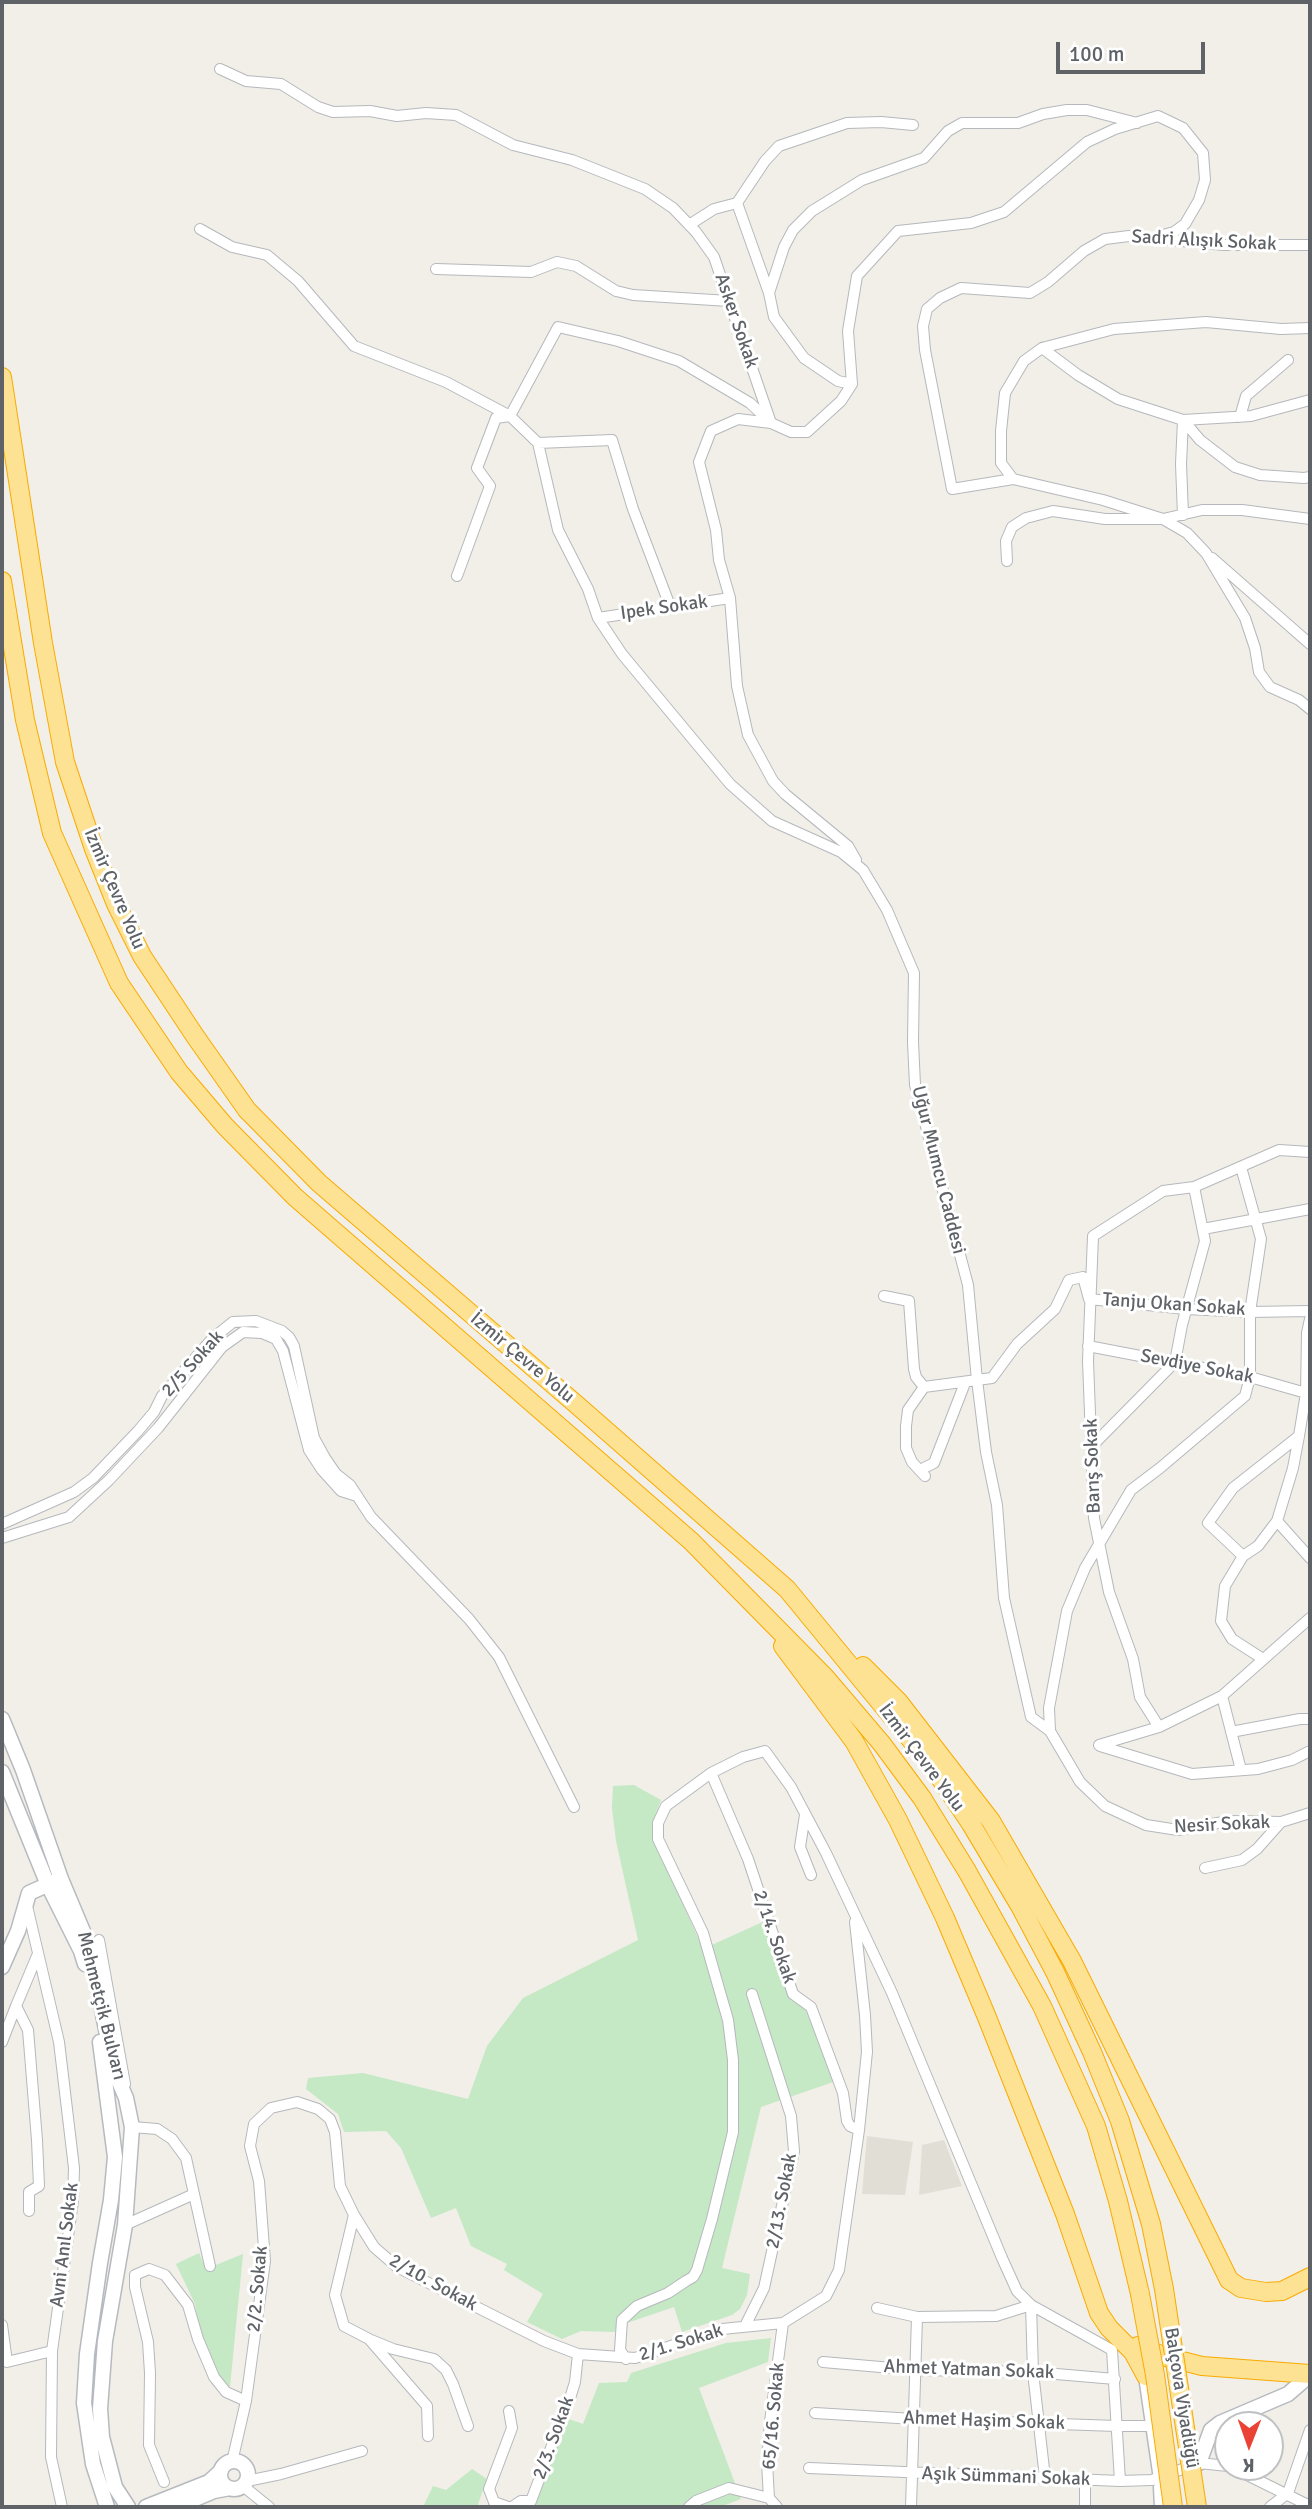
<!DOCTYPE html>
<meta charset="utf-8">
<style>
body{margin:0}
#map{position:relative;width:1312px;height:2509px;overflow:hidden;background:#f1efe8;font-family:Signika,sans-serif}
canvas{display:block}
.frame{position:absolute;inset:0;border:4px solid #5f6368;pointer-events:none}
.north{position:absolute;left:1214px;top:2411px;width:70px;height:70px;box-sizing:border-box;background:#fff;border:2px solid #bfc1c3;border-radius:50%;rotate:181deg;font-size:19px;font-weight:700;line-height:28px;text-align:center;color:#5f6368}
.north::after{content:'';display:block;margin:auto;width:24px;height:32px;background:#ea4335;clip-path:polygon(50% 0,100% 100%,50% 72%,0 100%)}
.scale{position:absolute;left:1056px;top:42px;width:149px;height:32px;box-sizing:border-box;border:4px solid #5f6368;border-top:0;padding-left:9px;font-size:21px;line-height:24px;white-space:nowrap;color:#5f6368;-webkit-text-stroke:5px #fff;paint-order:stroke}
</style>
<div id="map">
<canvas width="1312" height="2509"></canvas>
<div class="frame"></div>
<div class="north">K</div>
<div class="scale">100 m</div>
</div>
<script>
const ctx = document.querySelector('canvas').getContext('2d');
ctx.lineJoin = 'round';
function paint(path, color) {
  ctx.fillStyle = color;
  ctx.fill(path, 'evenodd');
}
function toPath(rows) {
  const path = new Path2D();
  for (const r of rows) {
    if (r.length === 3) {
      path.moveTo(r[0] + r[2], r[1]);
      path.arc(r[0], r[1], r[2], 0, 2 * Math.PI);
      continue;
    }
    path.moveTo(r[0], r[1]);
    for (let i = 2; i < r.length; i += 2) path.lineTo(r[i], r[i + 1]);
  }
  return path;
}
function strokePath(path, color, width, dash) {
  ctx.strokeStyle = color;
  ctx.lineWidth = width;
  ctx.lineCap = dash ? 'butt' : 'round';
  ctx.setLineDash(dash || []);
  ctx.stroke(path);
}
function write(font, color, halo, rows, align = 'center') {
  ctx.font = font + ' Signika,sans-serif';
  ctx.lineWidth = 6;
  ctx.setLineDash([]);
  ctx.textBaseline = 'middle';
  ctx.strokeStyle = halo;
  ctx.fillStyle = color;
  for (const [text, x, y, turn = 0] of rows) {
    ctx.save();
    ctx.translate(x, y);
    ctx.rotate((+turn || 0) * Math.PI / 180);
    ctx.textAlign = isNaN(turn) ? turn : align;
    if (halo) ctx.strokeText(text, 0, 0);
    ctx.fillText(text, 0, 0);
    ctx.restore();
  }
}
paint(toPath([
 [867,2136,913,2142,905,2195,862,2194],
 [944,2140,962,2186,919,2195,922,2145]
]), '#e1ded6');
paint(toPath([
 [634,1785,661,1800,653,1821,655,1842,703,1949,767,1920,836,2081,761,2107,722,2268,750,2274,747,2295,740,2309,732,2315,682,2332,674,2307,624,2324,615,2332,581,2331,562,2339,527,2322,543,2294,504,2270,507,2264,471,2246,456,2208,431,2218,401,2148,386,2131,344,2132,338,2114,306,2089,308,2078,363,2073,468,2099,487,2046,523,1998,638,1940,616,1841,612,1808,613,1786],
 [199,2253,206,2269,243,2254,230,2387,216,2372,200,2332,195,2304,176,2264],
 [771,2338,768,2362,699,2388,741,2499,720,2507,533,2507,566,2418,583,2424,599,2383,627,2382,631,2373,726,2343],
 [472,2469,487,2479,478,2504,479,2507,423,2507,433,2486,446,2490]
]), '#c5e8c5');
const street = toPath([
 [220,69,246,81,281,84,318,107,333,112,370,111,397,116,426,113,456,115,513,145,572,160,645,189,673,208,696,232,714,257,771,423],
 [737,203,765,161,779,146,847,123,881,122,913,125],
 [689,225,714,209,737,203,769,293,774,317,804,358,838,381,852,384],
 [200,229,232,247,267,255,298,281,354,346,446,382,510,416,538,443,612,440,633,509,670,606],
 [1310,245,1224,245,1129,236,1105,239,1084,251,1048,282,1030,293,961,288,940,298,927,309,923,326,925,350,952,489,1013,479,1103,500,1163,519,1202,510,1242,510,1310,519],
 [436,269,531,272,557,262,576,266,616,291,633,295,729,301],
 [769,293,784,247,793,230,812,211,862,180,924,158,948,131,962,123,1018,123,1043,114,1067,110,1087,110,1137,123],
 [1042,348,1114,329,1166,325,1206,322,1281,329,1310,328],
 [852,384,841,401,807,432,791,432,771,423,738,419,711,431,699,462,716,530,719,560,730,598,737,686,748,735,773,781,785,794,848,846,856,860],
 [852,384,848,331,857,276,898,231,971,223,1004,212,1087,142,1115,129,1158,116,1183,128,1203,153,1205,180,1199,200,1185,224,1174,232,1159,236],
 [1240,417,1246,396,1288,360],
 [1183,420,1200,440,1235,467,1260,475,1304,478,1310,477],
 [1183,420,1181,464,1183,515],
 [538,443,558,530,588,589,598,618,622,654,730,784,772,821,841,852,863,870,887,910,914,973,913,1042,915,1085,968,1285,977,1380,986,1452,997,1505,1004,1598,1031,1717,1050,1731,1080,1782,1105,1806,1146,1825,1178,1830,1229,1821,1281,1822,1310,1813],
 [1013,479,1001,463,1001,431,1005,393,1024,361,1042,348,1078,375,1118,399,1183,420,1251,416,1310,400],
 [1212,558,1310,644],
 [1007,561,1006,541,1012,527,1026,518,1053,511,1105,519,1163,519,1187,533,1206,553,1245,618,1255,648,1259,672,1270,687,1299,700,1310,709],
 [457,576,490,486,477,468,496,418,510,416,558,327,618,341,679,361,750,403,769,421],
 [598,618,730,598],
 [1203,1229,1310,1209],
 [884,1296,909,1301,914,1369,916,1377,924,1387,992,1378,1017,1344,1055,1309,1069,1280,1083,1277,1089,1299,1186,1309,1250,1312,1310,1311],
 [1310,1319,1307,1333,1306,1393,1299,1436,1293,1468,1277,1521,1310,1558],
 [1088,1346,1250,1377,1306,1393],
 [924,1387,908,1410,906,1426,906,1448,912,1462,925,1476],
 [1093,1445,1175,1362,1182,1325,1205,1241,1194,1187],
 [920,1470,934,1463,965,1383],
 [1277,1521,1258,1546,1243,1556,1208,1523,1233,1488,1299,1436],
 [2,1524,74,1492,93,1478,138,1431,154,1412,162,1396,212,1339,233,1322,256,1321,282,1331,289,1337,294,1346,314,1438,325,1458,336,1474,350,1485,371,1517,469,1619,499,1657,574,1807],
 [2,1538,69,1517,109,1480,158,1428,222,1347,243,1332,262,1333,276,1339,283,1351,309,1450,322,1470,341,1491,357,1496],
 [1243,1556,1225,1586,1221,1621,1232,1639,1263,1659],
 [1222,1696,1241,1770],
 [1159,1727,1140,1697,1133,1659,1109,1592,1094,1518,1088,1361,1093,1236,1163,1191,1194,1187,1279,1150,1310,1152],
 [1050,1731,1049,1708,1067,1611,1085,1568,1118,1512,1131,1490,1160,1468,1245,1396,1250,1377,1250,1312,1261,1239,1241,1167],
 [1231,1732,1300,1719,1310,1719],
 [1099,1745,1159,1727,1222,1696,1310,1618],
 [1100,1746,1192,1774,1258,1769,1292,1760,1310,1751],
 [711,1773,748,1859,793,1994,811,2007,843,2093,847,2121,850,2126,859,2130],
 [805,1815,800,1847,811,1875],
 [1205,1868,1242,1860,1257,1849,1281,1822],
 [27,1906,59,2042,74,2168,73,2201,52,2351,51,2457,62,2507],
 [99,1940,125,2084],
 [2,2042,16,2006],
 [132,2127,157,2129,172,2139,186,2158,210,2266],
 [29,2211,29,2192,39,2186,37,2140,28,2030,16,2006,37,1956],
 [354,2215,335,2295,344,2326,369,2339,427,2406,428,2436],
 [125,2225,194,2194],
 [1031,2305,1033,2372,1045,2478],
 [877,2308,917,2317,996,2316,1031,2305],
 [2,2325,7,2362,52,2351],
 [745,2326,764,2288,794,2151,791,2116,752,1994],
 [371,2340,393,2349,434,2359,446,2370,453,2384,468,2426],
 [626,2359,620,2350,622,2320,637,2306,668,2293,686,2281,693,2277,697,2270,712,2219,733,2132,733,2060,728,2020,703,1933,658,1839,658,1823,666,1806,711,1773,743,1757,765,1751,791,1787,826,1853,892,1993,1002,2258,1017,2291,1031,2305,1112,2350,1120,2481],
 [823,2362,915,2370,1033,2372,1115,2379],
 [815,2413,914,2419,1117,2426,1152,2426],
 [232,2462,246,2401,265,2261,259,2181,250,2146,254,2124,271,2108,297,2102,318,2109,330,2119,335,2132,340,2186,354,2215,374,2247,397,2267,544,2341,578,2354,635,2358,722,2329,783,2323,826,2296,839,2270,859,2130,867,2052,865,2015,855,1922],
 [1231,2467,1310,2506],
 [809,2468,1120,2481,1152,2480,1199,2463,1228,2466],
 [247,2481,281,2474,362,2451],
 [164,2482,149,2445,150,2373,148,2342,135,2287,135,2275,149,2269,165,2275,188,2305,198,2339,214,2377,226,2392,246,2401],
 [243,2486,269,2507],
 [508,2507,494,2502,489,2489,512,2428,509,2411],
 [512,2507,521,2501,531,2501,571,2395,575,2382,578,2354],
 [689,2507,696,2501,729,2488,769,2498],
 [777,2507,769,2498,767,2463,770,2422,783,2323],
 [911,2507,917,2317],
 [1085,2507,1085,2480],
 [1270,2507,1288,2493,1310,2430]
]);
const secondary = toPath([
 [2,1719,23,1770,61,1879,90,1948,114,2070,126,2098,132,2127,125,2225,105,2341,100,2409,102,2437,115,2487,128,2507],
 [2,1772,48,1885,81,1951,85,1964],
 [2,1967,18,1931,29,1893,56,1881],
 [100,2042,115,2157,111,2200,100,2263,87,2354,84,2403,93,2464,107,2507],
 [1146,2376,1160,2472],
 [234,2475,14],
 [1199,2463,1211,2430,1220,2423,1288,2394,1310,2375],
 [1161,2487,1162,2507],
 [146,2507,209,2482,221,2471],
 [176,2507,214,2491,230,2488]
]);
const highway = toPath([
 [2,377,43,643,65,762,94,849,116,904,142,956,195,1036,247,1110,319,1183,577,1405,787,1589,930,1763,971,1824,1020,1906,1055,1972,1092,2052,1120,2121,1151,2224,1164,2289],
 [2,581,25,720,52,833,119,983,179,1072,225,1126,295,1197,691,1541,825,1677,882,1744,922,1798,967,1871,1042,2006,1096,2126,1118,2201,1140,2294],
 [783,1646,854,1741,898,1820,945,1918,986,2015,1065,2214,1099,2313,1109,2328,1133,2352,1146,2376],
 [863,1666,898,1701,991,1821,1072,1961,1229,2280,1241,2288,1266,2292,1282,2291,1310,2277],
 [1138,2346,1166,2357,1202,2366,1310,2374]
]);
strokePath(street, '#b5b8bc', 12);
strokePath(secondary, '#b6babf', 17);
strokePath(highway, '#f9ab00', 20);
strokePath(street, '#fff', 10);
strokePath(secondary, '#fff', 14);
strokePath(highway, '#fde293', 18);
const highwayBridge = toPath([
 [1164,2289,1197,2507],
 [1140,2294,1155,2375,1173,2507]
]);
strokePath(highwayBridge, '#f9ab00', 20, []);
strokePath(highwayBridge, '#fde293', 18);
write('19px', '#5f6368', '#fff', [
 ["Sadri Alışık Sokak",1204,241,3],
 ["Asker Sokak",736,321,71],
 ["Ipek Sokak",664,608,-8],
 ["İzmir Çevre Yolu",114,889,67],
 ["Uğur Mumcu Caddesi",938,1170,76],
 ["Tanju Okan Sokak",1174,1305,4],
 ["İzmir Çevre Yolu",522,1358,40],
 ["2/5 Sokak",193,1364,-48],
 ["Sevdiye Sokak",1197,1367,11],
 ["Barış Sokak",1093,1466,-92],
 ["İzmir Çevre Yolu",921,1758,53],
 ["Nesir Sokak",1222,1825,-3],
 ["2/14. Sokak",774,1937,71],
 ["Mehmetçik Bulvarı",101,2006,76],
 ["2/13. Sokak",782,2201,-79],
 ["Avni Anıl Sokak",65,2245,-83],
 ["2/10. Sokak",433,2283,29],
 ["2/2. Sokak",258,2289,-85],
 ["2/1. Sokak",681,2343,-17],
 ["Ahmet Yatman Sokak",969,2370,2],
 ["Balçova Viyadüğü",1181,2398,81],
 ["65/16. Sokak",774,2416,-85],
 ["Ahmet Haşim Sokak",984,2421,2],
 ["2/3. Sokak",554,2438,-70],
 ["Aşık Sümmani Sokak",1006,2477,2]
]);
</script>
